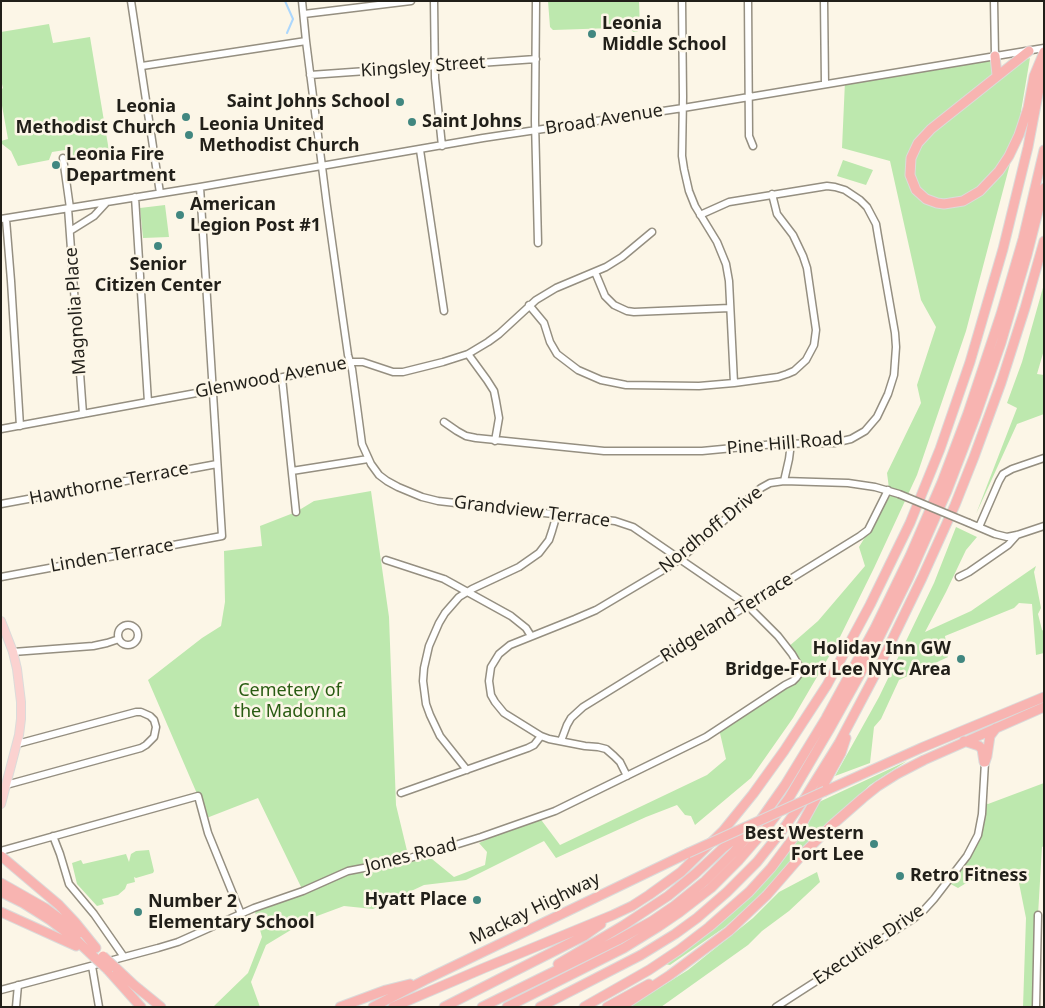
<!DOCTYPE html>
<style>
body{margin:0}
#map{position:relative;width:1045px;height:1008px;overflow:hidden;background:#fcf6e7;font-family:"Noto Sans",sans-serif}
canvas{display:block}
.frame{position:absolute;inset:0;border:2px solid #211f19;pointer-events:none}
</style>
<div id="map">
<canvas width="1045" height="1008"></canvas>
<div class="frame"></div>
</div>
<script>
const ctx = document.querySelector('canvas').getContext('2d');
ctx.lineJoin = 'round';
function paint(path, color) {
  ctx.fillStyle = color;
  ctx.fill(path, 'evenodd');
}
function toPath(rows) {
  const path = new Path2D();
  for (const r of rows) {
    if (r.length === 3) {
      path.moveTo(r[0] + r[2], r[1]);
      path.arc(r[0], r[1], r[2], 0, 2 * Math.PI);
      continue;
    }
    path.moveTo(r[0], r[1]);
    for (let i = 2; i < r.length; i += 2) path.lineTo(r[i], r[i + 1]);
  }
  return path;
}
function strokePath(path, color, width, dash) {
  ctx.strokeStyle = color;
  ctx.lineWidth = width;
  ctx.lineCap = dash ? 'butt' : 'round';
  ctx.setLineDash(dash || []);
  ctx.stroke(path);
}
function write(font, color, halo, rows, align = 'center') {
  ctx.font = font + ' "Noto Sans",sans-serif';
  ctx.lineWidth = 5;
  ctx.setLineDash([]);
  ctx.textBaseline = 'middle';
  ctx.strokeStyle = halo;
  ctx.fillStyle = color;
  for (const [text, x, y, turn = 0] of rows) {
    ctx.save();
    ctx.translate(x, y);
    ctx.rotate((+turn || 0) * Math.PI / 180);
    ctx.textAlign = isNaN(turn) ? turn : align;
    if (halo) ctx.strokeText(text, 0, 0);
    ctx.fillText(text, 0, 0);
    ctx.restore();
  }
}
paint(toPath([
 [548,1,639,1,640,29,637,32,634,32,627,28,613,28,553,30,550,27],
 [49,24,53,43,90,37,109,151,67,158,65,150,52,152,49,160,18,166,11,151,2,144,1,141,8,139,1,100,1,90,3,88,1,80,1,32],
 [995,56,993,81,1024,60,1030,58,1016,141,966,331,917,475,874,568,838,641,793,718,751,778,695,825,691,816,685,815,677,805,646,817,556,858,544,841,466,880,424,885,373,909,344,906,309,919,266,945,251,982,260,1007,213,1007,248,973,262,937,254,908,303,891,258,798,204,819,198,796,148,680,202,638,221,626,225,602,224,551,262,546,260,526,296,512,314,501,371,491,389,617,396,805,409,859,432,859,454,877,485,865,487,852,479,843,539,817,560,845,707,775,726,759,719,729,785,685,800,670,787,648,818,621,865,566,859,547,890,496,887,473,921,403,917,385,936,327,921,300,890,161,842,148,845,81],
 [843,160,873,170,866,185,837,176],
 [165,205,169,237,143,238,140,208],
 [1044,284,1044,350,1037,374,1044,375,1044,414,1017,424,976,514,1017,408,1007,403,1022,362],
 [956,527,977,537,966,550,946,592,925,632,971,611,1036,566,1034,572,1041,608,1038,614,1042,630,1044,631,1044,653,1036,655,1032,604,1019,603,1014,608,945,636,948,657,899,680,881,719,874,727,870,763,835,776,879,697,934,583],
 [907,761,870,785,805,847,755,900,725,927,670,965,665,964,729,916,752,892,819,802],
 [1044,783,1044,846,1042,847,1038,915,1036,1007,1023,1007,1026,918,1018,878,988,870,958,888,947,882,973,846,983,802,988,804],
 [149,850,154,871,153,873,136,878,134,877,135,882,127,884,125,889,118,895,102,899,104,904,97,906,77,884,72,863,81,860,83,864,126,854,129,862,131,854,136,851],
 [817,872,820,882,789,911,762,931,748,945,661,1007,629,1007,688,970,753,918,779,892]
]), '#bde8ae');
strokePath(toPath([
 [285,1,293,19,287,33]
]), '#acd7fd', 2);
const minor = toPath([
 [131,1,160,193],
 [434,1,435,78,442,146],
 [536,1,535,121,538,243],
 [682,1,683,97,682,156,684,169,689,191,695,206,717,242,726,264,729,281,734,383],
 [748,1,749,136,753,146],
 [824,1,825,84],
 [994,1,995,56],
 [304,14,411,1],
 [142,66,306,41],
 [310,75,536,59],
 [420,150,444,311],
 [63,158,70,208],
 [135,197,148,402],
 [68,208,83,414],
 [1,219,200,187,483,138,683,108,1044,48],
 [6,219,11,281,20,426],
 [70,231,94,216,106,203],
 [595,272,605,296,614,305,627,311,634,312,730,308],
 [529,305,544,323,550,342,557,354,578,370,601,380,626,385,699,386,734,383,778,377,787,374,794,371,806,360,814,345,816,330,807,268,803,256,793,235,777,214,772,194],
 [468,354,487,380,494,391,496,401,499,418,495,441],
 [282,378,296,512],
 [444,422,457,431,466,436,476,438,604,451,702,451,775,444,834,443,851,439,865,431,877,417,888,394,894,375,896,347,895,333,878,236,876,224,867,207,860,200,845,190,835,187,827,186,729,202,700,215],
 [1,429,305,373,349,362,363,362,393,372,403,372,443,362,468,354,488,342,499,334,536,300,556,288,606,267,622,257,652,232],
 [292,471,368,459],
 [784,481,789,459,791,443],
 [1,504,217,464],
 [969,523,995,534,1007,537,1017,535,1044,526],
 [979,527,999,481,1003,474,1012,469,1044,458],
 [386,560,444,579,511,616,526,628,531,636],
 [1,577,222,536,200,187],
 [959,577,969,572,1008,545,1017,535],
 [128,635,10],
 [13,652,93,646,107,643,119,639],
 [561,741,567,725,571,718,583,707,860,536,868,530,888,490],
 [467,770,440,736,430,715,426,704,423,681,424,668,429,646,439,623,445,613,459,597,472,589,519,567,539,553,549,540,552,531,557,514],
 [627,776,620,762,614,756,606,749,598,747,585,746,549,739,541,736,504,713,495,702,491,695,489,681,491,667,499,654,510,645,575,619,596,610,665,569,680,559,761,488,770,483,784,481,848,483,875,487,899,494],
 [6,785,141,748,146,745,154,737,156,727,154,720,150,716,141,712,136,712,17,744],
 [401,793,528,748,534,745,541,736],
 [53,836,60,854,69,884,94,914,124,957],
 [1,851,198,796,208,833,241,914],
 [92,966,99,1007],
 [1,990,158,948,178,942,254,908,303,891,348,871,395,862,439,850,481,837,555,811,706,737,785,685,793,681,796,678,799,674,799,666,792,654,778,636,747,605,633,527,615,521,438,501,422,497,398,487,387,481,379,475,371,464,362,444,352,369,348,355,342,313,327,206,306,41,302,1],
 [16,1007,18,985],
 [776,1007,913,919,924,910,934,899,967,856,978,835,982,814,985,762],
 [1036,1007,1038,915]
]);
const major = toPath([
 [1,621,13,652,17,669,21,702,21,719,19,735,1,804]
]);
const highway = toPath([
 [1029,51,931,129,918,143,911,158,910,175,916,190,926,199,937,203,944,204,963,201,980,191,999,171,1009,156,1019,135,1028,108,1034,76,1044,52],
 [995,56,997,75],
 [964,741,979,746,982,749,984,762],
 [985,762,987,756,990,736,996,728],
 [825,791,921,748,1044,697],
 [1,856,59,905,75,922,96,948],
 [1,883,45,908,79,933],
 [1,892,23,903,50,920,75,939,95,958],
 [1,912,76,946],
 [558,964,624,925,668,896,695,874,723,848,750,827],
 [116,968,134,985,161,1007],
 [108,970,141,1007],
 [340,1007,386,990,410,984],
 [373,1007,425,980,688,853],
 [393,1007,484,968,613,915,632,906,649,895,681,872,723,831,753,794,784,751,827,685,870,605,910,523,940,449,970,362,1003,249,1028,147,1044,63],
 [444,1007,584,936,601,924],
 [482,1007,618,940,652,921,674,906,705,881,734,852,759,822,785,785,826,718,875,628,910,556,942,482,968,413,1001,314,1023,239,1044,150],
 [507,1007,624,948,658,927,680,912,711,888,739,860,765,830,789,798,829,730,868,660,909,577,947,491,975,418,1001,343,1027,255,1044,188],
 [540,1007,641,955,675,934,697,918,727,892,757,862,781,832,803,801,839,743,876,673,922,578,955,505,974,457,1001,383,1025,308,1044,241],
 [584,1007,649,970,679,950,709,927,749,892,771,868,797,833,841,753,846,738],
 [607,1007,649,984],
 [621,1007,670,975,729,931,767,895,801,856,831,826,863,798,878,786,897,774,924,760,1044,707]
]);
strokePath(minor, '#958f81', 9);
strokePath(major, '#dbdbda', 10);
strokePath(highway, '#dbdbda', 11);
strokePath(minor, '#fff', 6);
strokePath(major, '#fbd2d0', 8);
strokePath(highway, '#f8b4b1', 9);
const minorBridge = toPath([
 [899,494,969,523]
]);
const highwayBridge = toPath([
 [688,853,825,791],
 [103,956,116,968],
 [95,958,108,970]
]);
strokePath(minorBridge, '#958f81', 9, []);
strokePath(highwayBridge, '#dbdbda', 11, []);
strokePath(minorBridge, '#fff', 6);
strokePath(highwayBridge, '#f8b4b1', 9);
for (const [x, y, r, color] of [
 [592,34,5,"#418780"],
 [400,102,5,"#418780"],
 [186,117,5,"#418780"],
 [412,122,5,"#418780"],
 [189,135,5,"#418780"],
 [56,165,5,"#418780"],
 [180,215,5,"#418780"],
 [158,246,5,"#418780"],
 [961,659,5,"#418780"],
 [874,844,5,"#418780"],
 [900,876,5,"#418780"],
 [477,900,5,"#418780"],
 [138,912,5,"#418780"]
]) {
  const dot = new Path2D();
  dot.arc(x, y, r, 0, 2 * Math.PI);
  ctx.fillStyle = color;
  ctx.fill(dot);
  strokePath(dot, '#fcf6e7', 2);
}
write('bold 18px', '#211f19', '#fcf6e7', [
 ["Leonia",602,24],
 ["Middle School",602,45],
 ["Saint Johns School",390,102,"right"],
 ["Leonia",176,107,"right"],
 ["Methodist Church",176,128,"right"],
 ["Saint Johns",422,122],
 ["Leonia United",199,125],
 ["Methodist Church",199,146],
 ["Leonia Fire",66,155],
 ["Department",66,176],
 ["American",190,205],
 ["Legion Post #1",190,226],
 ["Senior",158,265,"center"],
 ["Citizen Center",158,286,"center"],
 ["Holiday Inn GW",951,649,"right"],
 ["Bridge-Fort Lee NYC Area",951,670,"right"],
 ["Best Western",864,834,"right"],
 ["Fort Lee",864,855,"right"],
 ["Retro Fitness",910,876],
 ["Hyatt Place",467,900,"right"],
 ["Number 2",148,902],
 ["Elementary School",148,923]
], 'left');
write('18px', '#211f19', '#fcf6e7', [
 ["Kingsley Street",423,67,-4],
 ["Broad Avenue",604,120,-9],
 ["Magnolia Place",76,311,-94],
 ["Glenwood Avenue",271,378,-11],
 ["Pine Hill Road",785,444,-5],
 ["Hawthorne Terrace",109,484,-11],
 ["Grandview Terrace",532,512,7],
 ["Nordhoff Drive",711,530,-39],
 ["Linden Terrace",112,556,-10],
 ["Ridgeland Terrace",727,618,-32],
 ["Jones Road",411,856,-14],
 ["Mackay Highway",535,909,-26],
 ["Executive Drive",869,945,-34]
]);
write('18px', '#295c12', '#fcf6e7', [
 ["Cemetery of",290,691],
 ["the Madonna",290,712]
]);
</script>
